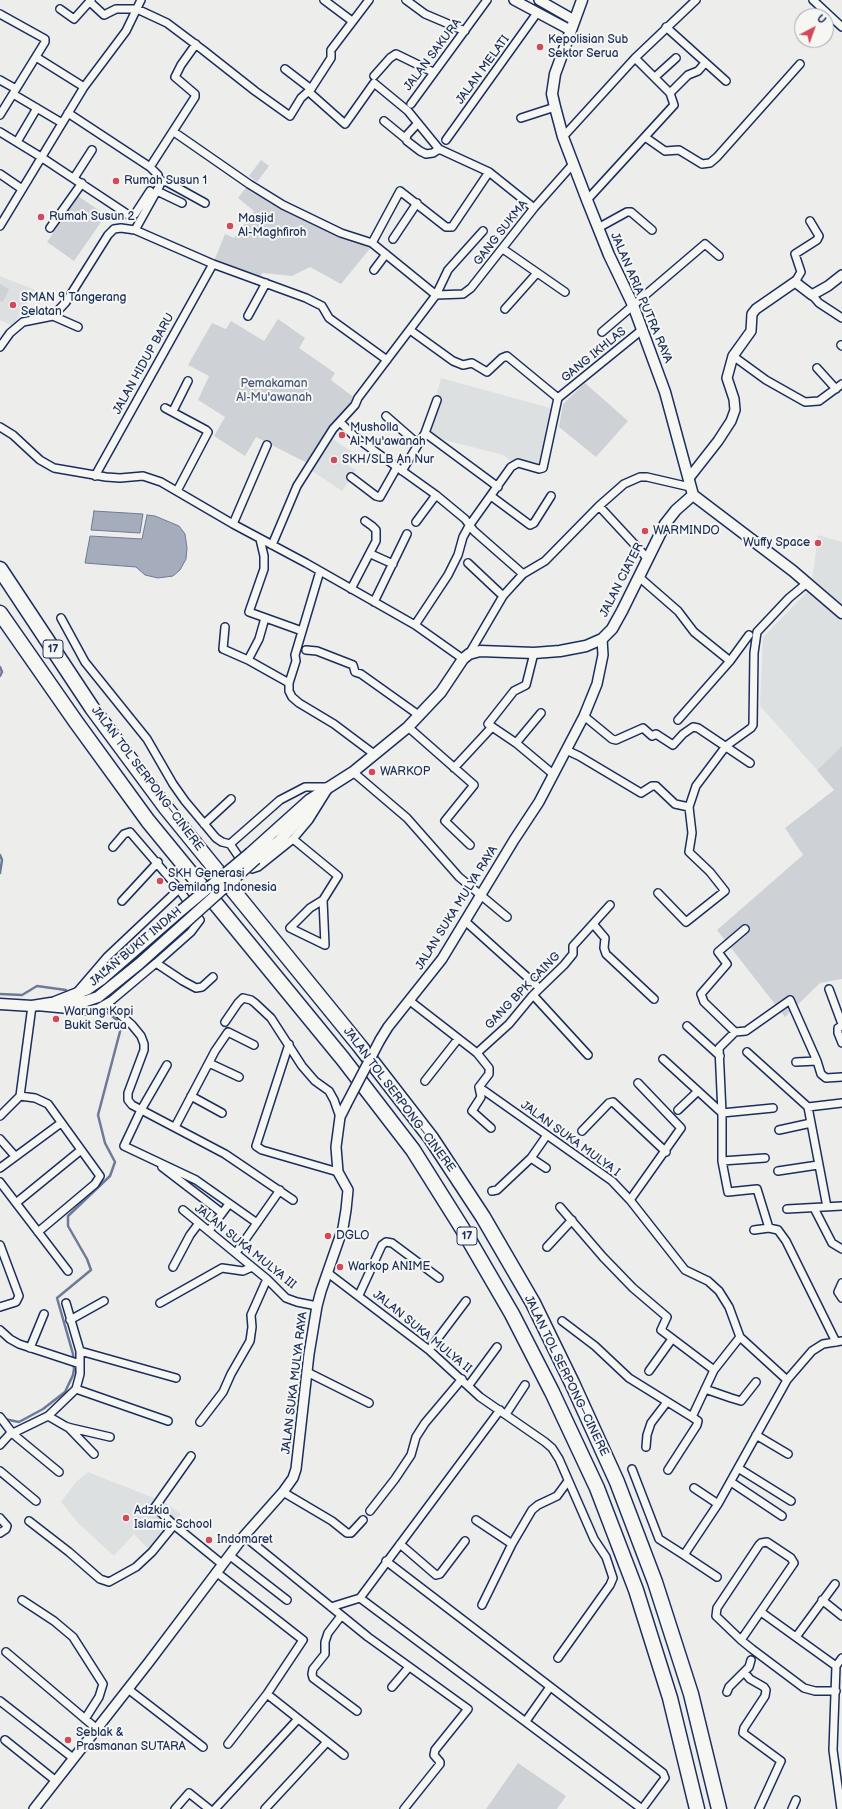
<!DOCTYPE html>
<meta charset="utf-8">
<style>
body{margin:0}
#map{position:relative;width:842px;height:1809px;overflow:hidden;background:#edeeec;font-family:"Balsamiq Sans",sans-serif}
canvas{display:block}
.north{position:absolute;left:794px;top:8px;width:40px;height:40px;box-sizing:border-box;background:#f6f6f2;border:1px solid #9ea6b7;border-radius:50%;rotate:41deg;font-size:11px;font-weight:700;line-height:16px;text-align:center;color:#1b2f5e}
.north::after{content:'';display:block;margin:auto;width:14px;height:18px;background:#d1495b;clip-path:polygon(50% 0,100% 100%,50% 72%,0 100%)}
</style>
<div id="map">
<canvas width="842" height="1809"></canvas>
<div class="north">U</div>
</div>
<script>
const ctx = document.querySelector('canvas').getContext('2d');
ctx.lineJoin = 'round';
function paint(path, color) {
  ctx.fillStyle = color;
  ctx.fill(path, 'evenodd');
}
function toPath(rows) {
  const path = new Path2D();
  for (const r of rows) {
    path.moveTo(r[0], r[1]);
    for (let i = 2; i < r.length; i += 2) path.lineTo(r[i], r[i + 1]);
  }
  return path;
}
function strokePath(path, color, width, dash) {
  ctx.strokeStyle = color;
  ctx.lineWidth = width;
  ctx.lineCap = dash ? 'butt' : 'round';
  ctx.setLineDash(dash || []);
  ctx.stroke(path);
}
function write(font, color, halo, rows, align = 'center') {
  ctx.font = font + ' "Balsamiq Sans",sans-serif';
  ctx.lineWidth = 4;
  ctx.setLineDash([]);
  ctx.textBaseline = 'middle';
  ctx.strokeStyle = halo;
  ctx.fillStyle = color;
  for (const [text, x, y, turn = 0] of rows) {
    ctx.save();
    ctx.translate(x, y);
    ctx.rotate((+turn || 0) * Math.PI / 180);
    ctx.textAlign = isNaN(turn) ? turn : align;
    if (halo) ctx.strokeText(text, 0, 0);
    ctx.fillText(text, 0, 0);
    ctx.restore();
  }
}
paint(toPath([
 [0,276,35,290,13,326,0,320],
 [441,378,557,410,541,470,512,462,503,455,425,435],
 [330,437,355,454,348,465,356,470,342,491,309,469],
 [818,535,842,542,842,746,817,770,760,706,763,637,811,588],
 [88,1472,164,1502,181,1514,150,1551,134,1534,114,1556,78,1523,61,1502,76,1482]
]), '#dde0e1');
paint(toPath([
 [261,160,269,166,257,182,249,176],
 [247,186,372,246,341,284,310,267,292,276,262,273,260,279,214,261,225,234,234,238,254,211,238,198],
 [78,196,106,215,74,261,47,242],
 [0,284,9,289,3,302,0,301],
 [278,319,305,338,299,348,335,373,331,380,356,399,309,464,256,437,245,456,214,436,225,417,198,400,209,376,188,365,212,323,226,329,231,321,264,341],
 [585,383,628,421,596,457,559,427,563,404],
 [842,746,842,979,820,983,785,1017,717,930,803,855,785,828,834,790,817,770],
 [518,1763,566,1796,557,1809,486,1809]
]), '#ced2d7');
const water = toPath([
 [94,511,143,514,140,533,91,530,94,511],
 [147,515,155,516,179,526,185,534,187,548,186,559,180,570,173,576,158,578,145,575,136,567,85,563,90,536,142,539,147,515]
]);
paint(water, '#a5acbc');
strokePath(water, '#6e7a96', 1);
strokePath(toPath([
 [0,667,2,672,0,676],
 [0,855,2,860,0,873],
 [0,994,22,995,37,986,66,990],
 [4,1419,19,1422,43,1409,65,1392,73,1375,74,1369,73,1354,57,1298,91,1270,87,1259,68,1226,68,1216,110,1176,115,1162,105,1143,98,1115,122,1024,107,1012]
]), '#6e7a96', 2.5);
const minor = toPath([
 [324,0,352,21],
 [406,0,425,14,465,31],
 [813,0,842,27],
 [90,2,104,15,116,9,137,9,167,23,203,50,255,91,290,116,301,98,311,89,331,58,331,50,369,0],
 [60,9,74,19,91,0],
 [0,14,45,39,45,42,0,115],
 [666,27,726,81],
 [36,57,84,87],
 [285,69,311,89],
 [374,76,390,58,396,54,433,72],
 [655,77,676,58],
 [0,80,16,89],
 [309,92,345,124,374,83,408,111,439,149,489,172,534,208],
 [670,93,688,75,698,71,705,63],
 [13,94,62,123],
 [411,104,487,0],
 [68,113,150,167,158,175,160,185,135,230],
 [521,118,555,107],
 [384,121,406,139],
 [418,123,407,135,406,139,407,141,420,151,426,154,433,153,439,149],
 [0,132,41,157,130,216,135,214,150,191],
 [174,132,249,184,283,205,341,233,372,243,436,295],
 [563,137,635,58,696,0],
 [645,137,665,151,679,150,702,164,710,163,717,157,800,64],
 [446,140,537,13],
 [17,142,37,108],
 [150,167,195,97,195,94,175,77,181,65,196,44],
 [0,174,22,189],
 [74,178,92,150],
 [160,181,167,182,205,203],
 [157,191,182,203],
 [587,200,674,105,670,93,635,58],
 [0,226,84,87,126,31,141,0],
 [50,228,82,183],
 [598,228,627,212,631,212,652,230],
 [393,239,417,203],
 [372,243,400,191,446,227,452,227,489,172],
 [503,249,565,292],
 [374,270,386,254],
 [795,282,801,272,795,254,817,240,819,236,810,221],
 [436,295,463,294,471,288,534,208,573,164],
 [812,295,819,303,842,318],
 [505,309,537,273],
 [53,316,78,327],
 [248,316,266,283],
 [410,330,453,361,463,365,472,363,487,372,502,358,507,356,558,398],
 [602,332,705,244,719,256],
 [841,345,842,346],
 [0,347,10,333,23,322,53,316,66,302,108,235,114,229,121,228,135,230,213,264,306,298,322,306,329,318,387,360],
 [733,356,766,380,805,402,819,401,842,384],
 [817,368,836,389],
 [558,398,643,329],
 [437,400,425,433,498,487],
 [165,408,206,430,208,432,177,491],
 [173,411,188,381],
 [386,416,418,444],
 [340,422,355,437,436,495,465,519,474,531,523,574],
 [0,427,13,435,40,460,54,468,106,477,120,478,143,476,161,482,233,524,306,563,415,625,448,575,458,555,463,537,469,526,511,467,518,463,539,469,543,468,558,398],
 [402,471,425,433],
 [95,476,213,264],
 [351,477,376,496,380,497,397,467],
 [491,496,530,525,534,523,551,496],
 [599,506,648,559],
 [416,522,436,495],
 [233,524,267,445],
 [260,539,264,556,264,569,249,612,302,631],
 [272,545,297,486,333,429,355,405,358,398,436,295,448,270,483,231],
 [373,555,393,564],
 [468,563,503,596],
 [320,571,295,655,296,661,289,683,289,691,292,697,299,703,334,724,374,754],
 [639,577,678,611,694,632,730,661],
 [351,589,376,541,376,530,372,526,365,521],
 [374,602,407,534],
 [61,618,85,662,147,739,173,784,185,801,216,838,222,842,230,844,241,860,252,869,258,867,293,839,309,820,329,788],
 [415,625,463,659],
 [225,627,223,649,248,660,259,639,265,618],
 [306,650,317,651,353,665,355,672,361,674,420,716],
 [534,653,526,685,514,691,488,724,516,743,553,774],
 [469,654,503,596,512,586,523,574,545,561,599,506,624,484,640,477,647,477,690,487],
 [248,660,289,683],
 [584,716,612,739,616,740,643,728,652,736,656,734,673,745,683,734,693,727,698,728,750,763],
 [678,720,730,661,749,635],
 [408,727,474,785,445,821,470,845],
 [516,743,541,713],
 [566,750,579,756,641,793,652,786,656,786,675,804,689,807],
 [454,768,492,727],
 [353,772,407,818,459,877,507,917],
 [204,824,231,799],
 [293,839,338,876,323,900,325,945,290,928,310,908,323,900],
 [230,844,280,800,305,787,330,787],
 [658,893,686,922,725,891,710,872,689,852,692,833,689,807,696,786,726,746,751,728,753,725,754,653,757,632,789,598,807,583],
 [122,901,158,862],
 [465,921,536,985],
 [594,925,605,938,604,948,606,954,654,999],
 [156,963,183,981,196,988,202,987,213,977],
 [829,989,842,1024],
 [77,992,107,957,179,889],
 [533,995,588,1055],
 [410,1001,477,1053,489,1068,489,1074,479,1087,612,1181,630,1200,685,1270,708,1281,719,1291,729,1307,740,1337,787,1380],
 [107,1003,132,1025,141,1036,144,1044,144,1050,128,1093,128,1100,132,1105,225,1154,293,1200],
 [225,1022,238,1003,243,998,251,1000,255,1003,271,1018,302,1066,315,1081,329,1091,334,1100,340,1117],
 [687,1026,720,1056],
 [842,1026,838,1028,838,1033,842,1043],
 [735,1032,704,1002,701,994,727,964,718,952,745,929],
 [289,1044,256,1146,262,1150,338,1172],
 [747,1052,808,1107,827,1207],
 [477,1053,509,1024,533,995,564,965,573,954,573,946,610,905],
 [663,1059,722,1113],
 [796,1062,817,1061],
 [209,1063,239,1077],
 [167,1065,141,1110,124,1146,196,1180,257,1223],
 [425,1081,458,1039],
 [479,1087,481,1097,472,1111,491,1128],
 [20,1096,35,1098,48,1104,100,1176,95,1184,38,1232],
 [191,1096,222,1113],
 [808,1107,842,1103],
 [678,1110,698,1091],
 [722,1113,719,1048,735,1032,746,1031,790,1000,817,1061,821,1074,826,1078,842,1077],
 [0,1116,20,1096,32,1006,84,1011,98,1008,112,1000,156,963,191,932,200,920,179,889,130,832,124,834,113,847],
 [175,1127,215,1051,228,1032,254,1045],
 [779,1130,811,1123],
 [582,1131,609,1103,613,1102,666,1152],
 [0,1139,15,1156],
 [531,1158,546,1168],
 [765,1158,722,1161,728,1192,757,1189,769,1228],
 [722,1161,722,1113,773,1108],
 [162,1167,222,1213],
 [0,1168,61,1123],
 [778,1171,818,1165],
 [0,1182,68,1271],
 [492,1191,497,1190,531,1158,547,1135],
 [630,1200,681,1128,638,1083],
 [16,1203,81,1150],
 [560,1207,603,1257,633,1288,667,1317,661,1330,714,1370,740,1337],
 [814,1208,832,1243,842,1249],
 [787,1209,842,1206],
 [183,1210,267,1279,286,1298,297,1302,317,1306],
 [211,1228,229,1204],
 [754,1230,769,1228,778,1230,786,1241,836,1342],
 [0,1245,19,1296,16,1302,0,1307],
 [547,1247,572,1220],
 [238,1250,280,1190],
 [173,1267,190,1235,199,1223],
 [328,1273,429,1350,480,1397,545,1442,552,1448,559,1459,594,1539,606,1557,613,1578,610,1585,558,1658],
 [842,1283,838,1292,842,1298],
 [359,1295,382,1245,386,1242,392,1243,439,1278],
 [160,1303,222,1268,243,1271,252,1267],
 [70,1320,104,1301],
 [562,1321,595,1346,629,1378,692,1417],
 [0,1330,10,1339,19,1344,80,1364],
 [30,1348,44,1314],
 [429,1350,466,1301],
 [80,1351,176,1378],
 [649,1371,672,1339],
 [307,1372,369,1403],
 [469,1385,497,1347],
 [76,1389,168,1421],
 [705,1389,731,1398,741,1401,756,1382],
 [506,1414,525,1385],
 [48,1416,67,1427,110,1437],
 [0,1417,13,1434,59,1472],
 [200,1422,223,1392,231,1374,250,1341,252,1327,251,1315,267,1279],
 [68,1427,94,1454],
 [756,1435,788,1454],
 [0,1445,9,1435,48,1416,76,1389,80,1374,80,1351,66,1303],
 [646,1447,647,1435,651,1423,667,1402],
 [191,1456,155,1507,174,1525,222,1564],
 [738,1468,791,1501],
 [632,1469,659,1539,684,1555,718,1504,787,1380,812,1351,823,1344,842,1341],
 [668,1470,697,1425,698,1421,692,1417,714,1370],
 [0,1471,36,1501],
 [731,1482,782,1516],
 [694,1488,718,1504],
 [283,1492,332,1521,347,1533,351,1533,363,1520],
 [370,1511,395,1479,411,1455,416,1437,425,1423,462,1379],
 [0,1518,7,1526,6,1529,0,1533],
 [476,1520,512,1544],
 [29,1521,69,1552,100,1579,109,1582,136,1567,152,1552,174,1525],
 [244,1536,368,1637,468,1709,435,1750,434,1755,440,1762,440,1764,404,1809],
 [400,1544,436,1575,440,1574,465,1541],
 [229,1555,287,1600],
 [684,1555,717,1577],
 [216,1572,303,1640,267,1694,228,1744],
 [360,1598,642,1809,665,1778,663,1773,386,1561],
 [360,1598,500,1410],
 [22,1600,54,1621,73,1637,103,1684,99,1697,85,1719],
 [822,1600,842,1616],
 [482,1605,512,1544,532,1510,538,1505,557,1496,568,1481],
 [331,1607,360,1598],
 [761,1612,836,1666],
 [341,1616,328,1633,325,1642,325,1654,313,1669,312,1674,313,1678,357,1711],
 [796,1637,835,1584],
 [741,1640,794,1563,791,1558,767,1542,761,1543,759,1545,717,1608,716,1616,741,1640,752,1649,804,1688,815,1691,836,1691],
 [6,1652,97,1729],
 [751,1660,749,1667,744,1672,750,1679,764,1687,766,1690,765,1696,744,1728,743,1733,781,1761,759,1809],
 [392,1687,409,1667],
 [128,1689,203,1747],
 [727,1692,729,1687,744,1672],
 [267,1694,344,1755],
 [0,1701,73,1758],
 [526,1721,550,1687],
 [5,1740,56,1781],
 [175,1809,189,1793,209,1809],
 [215,1809,298,1719],
 [265,1809,327,1742],
 [792,1809,796,1800],
 [841,1809,833,1750,836,1666,842,1658]
]);
const tertiary = toPath([
 [514,0,570,30],
 [539,0,574,20],
 [689,478,718,441,731,421,735,410,734,399,727,378,733,356,751,331,752,314,756,309,795,282,812,295,828,286,842,275],
 [380,1040,388,1027,442,959,514,840,539,802,584,716,597,684,603,655,602,639],
 [34,1809,149,1662,244,1536,283,1492,293,1478,296,1469,309,1354,317,1306,321,1291,343,1228,346,1210,348,1190,338,1172,336,1147,340,1117,346,1105]
]);
const secondary = toPath([
 [582,0,555,74,552,94,555,107,563,137,587,200,609,255,633,305,665,392,693,495,793,571,842,613],
 [250,853,309,800,353,772,408,727,441,692,463,659,469,654,480,651,534,653,560,651,586,646,602,639,612,629,622,611,665,524,676,510,693,495],
 [256,859,279,841,317,801],
 [55,1002,88,989,101,980,177,914],
 [0,1004,32,1006,51,1003,69,1004,86,1001,98,997,139,964,186,922]
]);
const motorway = toPath([
 [0,569,92,708,166,808,359,1045,431,1138,483,1217,533,1303,572,1383,617,1482,655,1582,691,1694,719,1809],
 [0,613,76,722,148,821,343,1059,413,1150,462,1228,512,1314,552,1392,597,1488,636,1590,670,1698,697,1809]
]);
strokePath(minor, '#1b2f5e', 10);
strokePath(tertiary, '#1b2f5e', 12);
strokePath(secondary, '#1b2f5e', 13);
strokePath(motorway, '#1b2f5e', 17);
strokePath(minor, '#f6f6f2', 7);
strokePath(tertiary, '#f6f6f2', 9);
strokePath(secondary, '#f6f6f2', 10);
strokePath(motorway, '#f6f6f2', 14);
const tertiaryBridge = toPath([
 [346,1105,380,1040]
]);
const secondaryBridge = toPath([
 [177,914,250,853],
 [186,922,256,859]
]);
strokePath(tertiaryBridge, '#1b2f5e', 12, []);
strokePath(secondaryBridge, '#1b2f5e', 13, []);
strokePath(tertiaryBridge, '#f6f6f2', 9);
strokePath(secondaryBridge, '#f6f6f2', 10);
for (const [x, y, r, color] of [
 [540,47,4,"#d1495b"],
 [116,181,4,"#d1495b"],
 [41,217,4,"#d1495b"],
 [230,226,4,"#d1495b"],
 [13,305,4,"#d1495b"],
 [342,435,4,"#d1495b"],
 [334,460,4,"#d1495b"],
 [645,531,4,"#d1495b"],
 [818,543,4,"#d1495b"],
 [372,772,4,"#d1495b"],
 [160,881,4,"#d1495b"],
 [56,1019,4,"#d1495b"],
 [328,1236,4,"#d1495b"],
 [340,1267,4,"#d1495b"],
 [126,1518,4,"#d1495b"],
 [209,1540,4,"#d1495b"],
 [68,1740,4,"#d1495b"]
]) {
  const dot = new Path2D();
  dot.arc(x, y, r, 0, 2 * Math.PI);
  ctx.fillStyle = color;
  ctx.fill(dot);
  strokePath(dot, '#f6f6f2', 1.5);
}
for (const [x, y, w] of [
 [53,649,20],
 [467,1236,20]
]) {
  const box = new Path2D();
  box.roundRect(x - w / 2, y - 9, w, 18, 3);
  ctx.fillStyle = '#f6f6f2';
  ctx.fill(box);
  strokePath(box, '#1b2f5e', 1);
}
write('bold 11px', '#1b2f5e', null, [
 ["17",53,649],
 ["17",467,1236]
]);
write('12px', '#1b2f5e', '#f6f6f2', [
 ["Kepolisian Sub",548,40],
 ["Sektor Serua",548,54],
 ["Rumah Susun 1",124,181],
 ["Rumah Susun 2",49,217],
 ["Masjid",238,219],
 ["Al-Maghfiroh",238,233],
 ["SMAN 9 Tangerang",21,298],
 ["Selatan",21,312],
 ["Musholla",350,428],
 ["Al-Mu'awanah",350,442],
 ["SKH/SLB An Nur",342,460],
 ["WARMINDO",653,531],
 ["Wuffy Space",810,543,"right"],
 ["WARKOP",380,772],
 ["SKH Generasi",168,874],
 ["Gemilang Indonesia",168,888],
 ["Warung Kopi",64,1012],
 ["Bukit Serua",64,1026],
 ["DGLO",336,1236],
 ["Warkop ANIME",348,1267],
 ["Adzkia",134,1511],
 ["Islamic School",134,1525],
 ["Indomaret",217,1540],
 ["Seblak &",76,1733],
 ["Prasmanan SUTARA",76,1747]
], 'left');
write('12px', '#1b2f5e', '#f6f6f2', [
 ["JALAN SAKURA",433,55,-53],
 ["JALAN MELATI",483,70,-54],
 ["GANG SUKMA",501,233,-52],
 ["JALAN ARIA PUTRA RAYA",641,298,67],
 ["GANG IKHLAS",594,355,-39],
 ["JALAN HIDUP BARU",144,364,-61],
 ["JALAN CIATER",622,580,-63],
 ["JALAN TOL SERPONG–CINERE",147,779,53],
 ["JALAN SUKA MULYA RAYA",457,908,-58],
 ["JALAN BUKIT INDAH",136,947,-40],
 ["GANG BPK CAING",523,991,-46],
 ["JALAN TOL SERPONG–CINERE",399,1100,53],
 ["JALAN SUKA MULYA I",570,1139,36],
 ["JALAN SUKA MULYA III",245,1247,39],
 ["JALAN SUKA MULYA II",422,1332,39],
 ["JALAN TOL SERPONG–CINERE",566,1376,64],
 ["JALAN SUKA MULYA RAYA",295,1383,-83]
]);
write('12px', '#48587c', '#f6f6f2', [
 ["Pemakaman",274,384],
 ["Al-Mu'awanah",274,398]
]);
</script>
